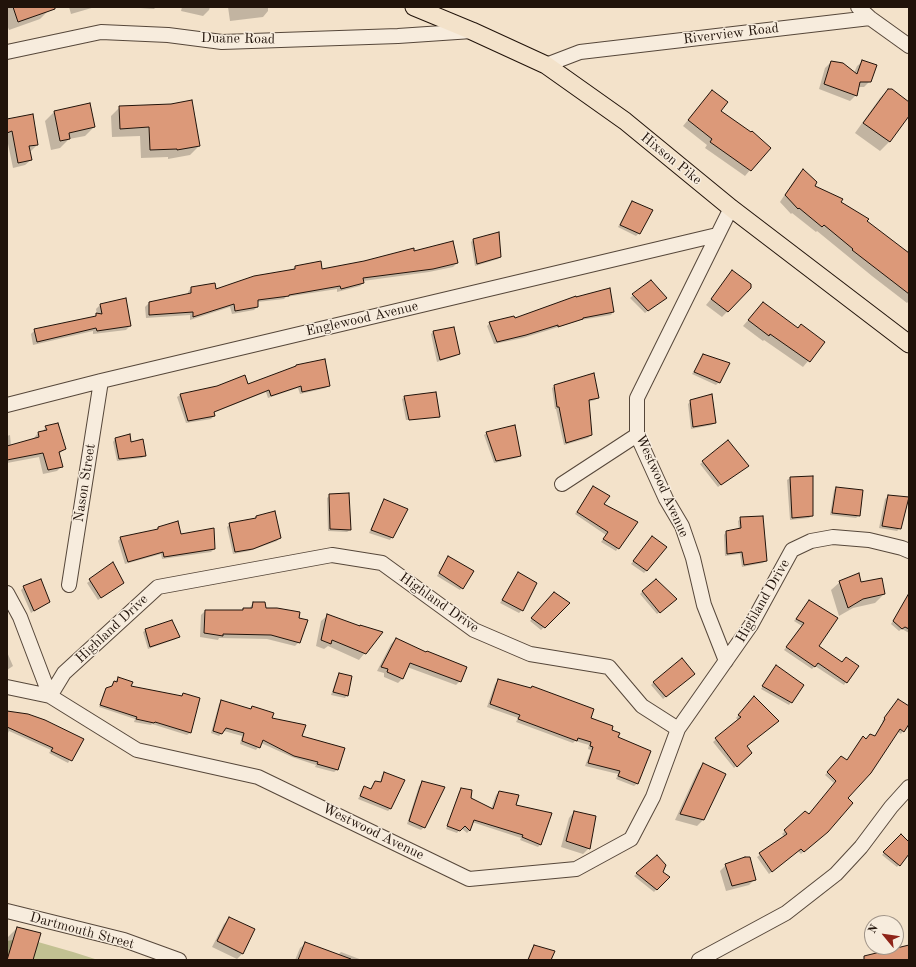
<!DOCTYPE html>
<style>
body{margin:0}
#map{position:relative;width:916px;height:967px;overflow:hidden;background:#f3e2ca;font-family:"Old Standard TT",serif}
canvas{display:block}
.frame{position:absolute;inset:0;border:8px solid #21130a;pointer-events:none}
.north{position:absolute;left:864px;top:915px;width:40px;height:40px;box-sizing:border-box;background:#f7ecdd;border:1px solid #a19589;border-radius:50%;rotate:299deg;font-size:11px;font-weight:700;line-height:16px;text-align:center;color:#21130a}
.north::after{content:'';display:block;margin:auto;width:14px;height:18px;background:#8f2418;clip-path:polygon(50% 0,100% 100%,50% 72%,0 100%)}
</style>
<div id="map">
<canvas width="916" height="967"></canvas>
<div class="frame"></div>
<div class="north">N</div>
</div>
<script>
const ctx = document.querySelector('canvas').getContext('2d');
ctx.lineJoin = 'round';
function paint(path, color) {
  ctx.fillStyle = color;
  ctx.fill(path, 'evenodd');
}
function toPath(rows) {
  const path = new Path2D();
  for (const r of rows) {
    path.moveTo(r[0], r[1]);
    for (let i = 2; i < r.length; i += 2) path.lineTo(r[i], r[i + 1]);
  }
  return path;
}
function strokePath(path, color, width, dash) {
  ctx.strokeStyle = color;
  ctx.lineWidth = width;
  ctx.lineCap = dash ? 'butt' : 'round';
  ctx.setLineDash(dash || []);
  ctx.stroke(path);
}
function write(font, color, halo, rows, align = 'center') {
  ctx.font = font + ' "Old Standard TT",serif';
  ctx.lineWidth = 3;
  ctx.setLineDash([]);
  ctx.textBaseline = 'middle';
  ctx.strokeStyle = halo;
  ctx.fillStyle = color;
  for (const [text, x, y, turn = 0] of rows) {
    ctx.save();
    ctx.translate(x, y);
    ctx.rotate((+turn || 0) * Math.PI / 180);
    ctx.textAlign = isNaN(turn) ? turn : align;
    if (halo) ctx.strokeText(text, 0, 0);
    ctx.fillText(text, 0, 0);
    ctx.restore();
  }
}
paint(toPath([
 [24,938,73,952,98,960,7,960,7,941]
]), '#c2c192');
paint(toPath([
 [7,7,47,7,48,11,40,19,9,30,7,25],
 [69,7,95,7,71,14],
 [127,7,156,7,154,9],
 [182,7,210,7,209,10,203,16,181,11],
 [228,7,268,7,268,11,263,17,230,21],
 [863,61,870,81,864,87,858,87,856,95,850,101,819,89,825,68,831,62,854,73,857,66],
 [889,89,909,103,909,114,889,142,880,151,855,133,880,98],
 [712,91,719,111,750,170,745,176,705,148,707,145,683,126],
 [120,107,199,146,190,155,168,159,168,157,141,158,140,136,112,137,111,116],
 [54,112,94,127,85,136,69,139,60,148,51,150,45,121],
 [7,120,37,145,31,151,29,151,31,160,25,165,13,168,7,139],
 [803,170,813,186,839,202,909,255,909,301,907,303,872,276,817,231,816,232,792,213,791,214,780,202,797,176],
 [632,202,639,233,636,236,618,227],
 [473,240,500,257,498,259,475,266,471,242],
 [413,252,457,263,453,267,429,272,363,281,363,283,360,286,337,292,337,289,286,297,284,299,257,302,257,307,254,310,232,314,230,307,190,320,190,315,146,318,145,307,149,303,188,295,188,292,191,288,215,291,291,271,295,267,321,270],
 [733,272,752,286,722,317,706,305],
 [650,281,663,300,645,313,630,298],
 [609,290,613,312,611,315,581,320,523,338,494,344,487,326,490,323,514,317,514,320],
 [763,303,797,329,824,342,803,367,764,340,763,341,743,326],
 [100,305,130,326,126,330,93,334,93,331,33,345,31,334,35,330,94,317,97,314,96,309],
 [433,332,459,354,456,356,437,362,431,334],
 [704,355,719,382,716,385,692,374],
 [247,385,328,386,326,388,300,394,298,388,268,398,266,392,213,413,214,416,211,419,186,423,177,397,180,395,218,387],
 [555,386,598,398,595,400,588,402,591,435,588,438,564,445,556,409,555,409,552,388],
 [405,397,439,417,438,419,438,416,406,420,402,399],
 [691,401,715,422,712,425,691,429,688,404],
 [46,427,65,449,59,454,61,467,57,471,43,474,39,457,7,463,7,436,10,435,11,446,34,440,34,438,38,433,42,432],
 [487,433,520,456,517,458,494,463,484,435],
 [115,439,131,443,145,455,142,458,117,461,113,442],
 [703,462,745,468,718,487,700,464],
 [812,477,812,515,809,518,790,520,787,480,790,478],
 [836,488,859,515,856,518,830,515,834,490],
 [591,490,603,505,636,522,616,551,601,542,606,535,575,514],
 [330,495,350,530,347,532,328,531,327,498],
 [888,496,900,528,897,531,879,528,885,499],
 [384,501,392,537,390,540,369,533,382,503],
 [256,517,279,538,277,541,249,551,233,554,227,527,230,524,253,520],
 [741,518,766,560,763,563,742,567,740,554,725,556,724,535,726,532,739,530,738,521],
 [158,528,180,535,214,549,211,552,162,559,161,554,125,564,118,541,120,538,156,531],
 [649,540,647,570,644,573,631,564],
 [448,557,462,588,460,590,437,576],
 [112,564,123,583,98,600,87,583],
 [518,574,522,610,519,613,500,603],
 [840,582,861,583,884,594,875,603,853,608,839,616,831,590],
 [24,587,49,601,31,613,21,590],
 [643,591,673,602,657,614,640,594],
 [909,594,909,633,902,629,899,631,891,624],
 [552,595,569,603,541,630,530,621],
 [809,601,817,646,846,682,844,685,815,666,812,669,784,650,802,626,794,621],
 [253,603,299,642,295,646,267,639,219,638,218,640,200,637,201,615,205,611,241,611,243,609,249,609],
 [327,616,381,633,359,660,328,646,324,649,316,646,321,621],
 [146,630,178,636,176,639,148,649,143,632],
 [396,639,460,681,456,685,407,667,402,679,398,683,384,677,384,673,377,671,391,644],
 [7,652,13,666,7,670],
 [774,669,791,702,789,705,761,689],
 [339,674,347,695,345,698,331,695,337,677],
 [691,677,663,699,651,685,654,682],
 [118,678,130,687,190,733,187,735,152,724,151,725,134,722,135,719,99,707,104,692,111,688,112,685],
 [498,681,589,718,611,731,638,783,634,786,616,779,618,774,585,766,591,750,588,749,589,745,575,741,573,743,516,722,518,718,487,707,495,684],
 [752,700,746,747,750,753,734,768,713,742,738,720,736,718],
 [898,700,909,707,909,722,901,734,897,731,847,798,824,834,801,854,798,851,769,874,757,857,785,837,782,834,805,812,808,815,835,784,825,775,841,757,846,761,866,740,874,737,883,722,882,721],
 [221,701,250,709,252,708,300,737,344,749,337,770,334,772,315,767,316,765,292,757,261,743,256,750,240,744,242,736,224,731,219,736,211,733,219,704],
 [7,712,82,740,68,763,49,753,51,750,9,731,7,735],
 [704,764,725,775,703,820,697,826,675,820,698,770],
 [385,773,391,808,388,811,358,799,364,788,370,790,375,782,380,783,382,775],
 [422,783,424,827,421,830,407,824,419,786],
 [462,789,470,799,491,809,496,795,499,792,514,806,551,813,540,845,538,847,520,840,521,838,472,822,470,830,467,833,461,828,457,833,446,829,459,792],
 [574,812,589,848,583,854,561,847,569,818],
 [901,836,909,843,909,853,897,867,882,855],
 [657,856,661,872,668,877,654,892,634,876],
 [726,865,755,879,749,885,726,891,720,871],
 [230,918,243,953,237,959,212,947,224,924],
 [17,928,32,960,7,960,7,941,8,937],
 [306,943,338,955,341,952,362,960,295,960,300,948],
 [534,946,550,960,527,960,532,948]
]), '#0003');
const building = toPath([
 [13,7,55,7,55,9,18,22,13,7],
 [862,60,877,65,871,82,860,82,857,96,824,84,831,61,843,63,857,74,862,60],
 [888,89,892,89,909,102,909,116,890,142,863,123,888,89],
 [712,90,728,102,721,111,751,132,752,131,771,148,751,171,710,142,712,139,688,120,712,90],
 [192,100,200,146,177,150,177,149,150,150,149,127,120,129,119,106,171,104,192,100],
 [90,103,95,127,69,133,70,139,60,141,54,111,90,103],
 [33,114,38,145,29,146,32,160,18,163,12,131,7,133,7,119,33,114],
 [803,169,817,182,815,186,843,199,841,202,869,219,867,221,909,253,909,294,852,250,853,249,824,225,822,227,799,208,798,209,785,195,803,169],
 [632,201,653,210,640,234,620,225,632,201],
 [499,232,501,257,477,264,473,239,499,232],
 [453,241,458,263,433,269,363,278,364,283,341,289,340,286,289,295,289,296,258,300,258,307,235,311,234,304,193,317,193,312,149,315,149,302,191,293,191,287,215,283,216,289,254,276,295,269,295,266,321,261,322,269,364,261,414,248,414,251,453,241],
 [732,270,751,284,751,288,728,312,711,299,732,270],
 [651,280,667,298,648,311,632,294,651,280],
 [610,288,614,312,583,318,583,319,558,327,558,325,526,335,497,342,489,322,514,316,515,318,576,296,576,297,610,288],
 [126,298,131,326,97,331,96,328,37,342,34,329,96,316,96,313,102,314,100,304,126,298],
 [763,302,798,328,801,324,825,342,810,362,770,334,769,336,748,320,763,302],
 [454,327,460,354,440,360,433,331,454,327],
 [703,354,730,363,720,383,694,372,703,354],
 [325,359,330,386,302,392,301,386,271,396,269,390,214,412,215,416,188,421,180,394,217,386,245,375,248,384,296,366,296,365,325,359],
 [594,373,599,398,589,400,592,435,566,443,559,407,557,407,554,385,594,373],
 [436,392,440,417,409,420,404,396,436,392],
 [712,394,716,423,693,427,690,400,712,394],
 [58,423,66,449,59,452,63,467,48,470,43,453,7,460,7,446,39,437,38,432,47,430,45,426,58,423],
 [515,425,521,456,496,461,486,432,515,425],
 [130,434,131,442,143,439,146,456,119,459,115,438,130,434],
 [728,440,749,466,721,485,702,461,728,440],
 [813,476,813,516,792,518,790,477,813,476],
 [593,486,610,496,604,504,638,522,619,549,603,539,608,532,577,512,593,486],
 [836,487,863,490,860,516,832,513,836,487],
 [349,493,351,530,330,529,329,494,349,493],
 [888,495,909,497,901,529,882,526,888,495],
 [384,499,408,509,393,538,371,530,384,499],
 [275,511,281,538,253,549,235,552,229,523,256,518,256,516,275,511],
 [763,516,767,561,744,565,742,552,727,554,726,531,741,528,740,517,763,516],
 [178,521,181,534,214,528,215,549,164,557,163,552,128,562,120,537,158,529,158,527,178,521],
 [652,536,667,547,647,571,633,561,652,536],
 [448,556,474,571,463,589,439,573,448,556],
 [113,562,124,583,101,598,89,579,113,562],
 [518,572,537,583,523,611,502,600,518,572],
 [859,573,861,582,882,578,885,594,863,599,848,608,839,581,859,573],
 [41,579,50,602,34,611,23,586,41,579],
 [656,579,677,599,660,613,642,591,656,579],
 [554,592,570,603,545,628,531,618,554,592],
 [909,593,909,629,905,627,902,629,893,621,909,593],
 [809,600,838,618,819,646,842,662,846,657,859,666,847,683,818,663,815,667,786,647,804,623,796,619,809,600],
 [253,602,265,602,266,608,277,608,300,612,299,618,308,620,300,643,271,635,223,634,223,636,204,633,205,610,243,610,243,608,252,608,253,602],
 [327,614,360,626,360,625,383,632,366,654,332,640,331,644,321,640,327,614],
 [172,620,180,637,150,647,145,629,172,620],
 [396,638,426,652,427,651,467,667,461,682,410,663,403,679,387,672,388,669,381,667,396,638],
 [682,658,695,674,666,697,653,682,682,658],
 [776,665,804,685,792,703,762,686,776,665],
 [339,673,352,676,348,696,333,692,339,673],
 [118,677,133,682,131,686,182,696,183,693,200,698,191,733,155,722,154,723,136,719,137,717,100,705,106,688,112,686,114,681,117,682,118,677],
 [498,679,531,688,532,686,594,709,591,718,613,726,612,730,620,733,618,737,651,751,638,784,618,776,620,771,588,763,593,747,590,746,591,742,578,738,577,741,518,719,520,715,490,704,498,679],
 [754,696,779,721,747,746,752,753,737,767,715,738,741,717,738,715,754,696],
 [898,699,909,706,909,724,904,732,900,729,871,773,848,798,853,803,828,832,804,852,801,849,772,872,759,853,787,834,784,830,805,811,809,814,836,781,827,772,841,756,847,760,863,736,866,739,870,734,875,736,885,719,884,718,898,699],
 [221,700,251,709,252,706,274,713,272,718,306,725,302,736,345,748,338,770,317,764,318,762,294,756,263,740,260,748,242,741,244,733,226,728,222,734,213,731,221,700],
 [7,711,28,714,45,720,84,739,72,761,51,751,53,748,7,727,7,711],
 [703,763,726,774,704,820,680,814,703,763],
 [384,772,405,780,391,809,360,796,364,786,371,789,375,781,381,782,384,772],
 [422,781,445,787,425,828,409,821,422,781],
 [461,788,472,790,471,798,493,809,499,791,519,795,516,805,552,813,541,845,522,837,523,835,474,820,470,831,465,826,460,831,447,826,461,788],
 [574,811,596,816,590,849,566,841,574,811],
 [901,834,909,842,909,854,900,866,883,852,901,834],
 [657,855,666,865,663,872,670,877,657,890,636,873,657,855],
 [745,857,750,857,756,880,732,886,725,864,745,857],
 [229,917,255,929,243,954,217,941,229,917],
 [17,927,41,933,33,960,7,960,17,927],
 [305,942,351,959,351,960,298,960,305,942],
 [534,945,555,951,551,960,528,960,534,945],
 [909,945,909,960,864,960,864,956,909,945]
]);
paint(building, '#dc9979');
strokePath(building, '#21130a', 1);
const minor = toPath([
 [858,7,870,18,909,46],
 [7,52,101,32,168,35,222,42,398,36,472,31],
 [546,65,580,52,870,18],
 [7,405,101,381,717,235],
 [562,484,637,435],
 [69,585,101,381],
 [7,593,20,617,50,696],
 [726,661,704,605,693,558,682,526,666,499,637,435,637,398,731,208],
 [7,687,50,696,137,750,258,777,469,879,576,869,631,839,653,797,678,729,751,625,792,550,811,541,833,537,869,540,902,548,909,551],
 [50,696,64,673,158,587,332,555,382,563,474,630,530,654,609,667,642,706,678,729],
 [7,911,124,940,179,960],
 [699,960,786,913,836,874,861,847,891,807,909,787]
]);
const major = toPath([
 [414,7,472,31,546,65,625,121,731,208,909,344]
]);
strokePath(minor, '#56473a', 16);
strokePath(major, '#21130a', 19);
strokePath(minor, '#f7ecdd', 14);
strokePath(major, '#f3e2ca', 17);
write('14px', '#21130a', '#f7ecdd', [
 ["Riverview Road",731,34,-7],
 ["Duane Road",238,39,1],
 ["Hixson Pike",671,159,39],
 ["Englewood Avenue",362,319,-13],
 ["Nason Street",85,483,-81],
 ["Westwood Avenue",662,486,66],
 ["Highland Drive",763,601,-60],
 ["Highland Drive",439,603,35],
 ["Highland Drive",112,629,-43],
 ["Westwood Avenue",373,832,26],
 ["Dartmouth Street",82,931,15]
]);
</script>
